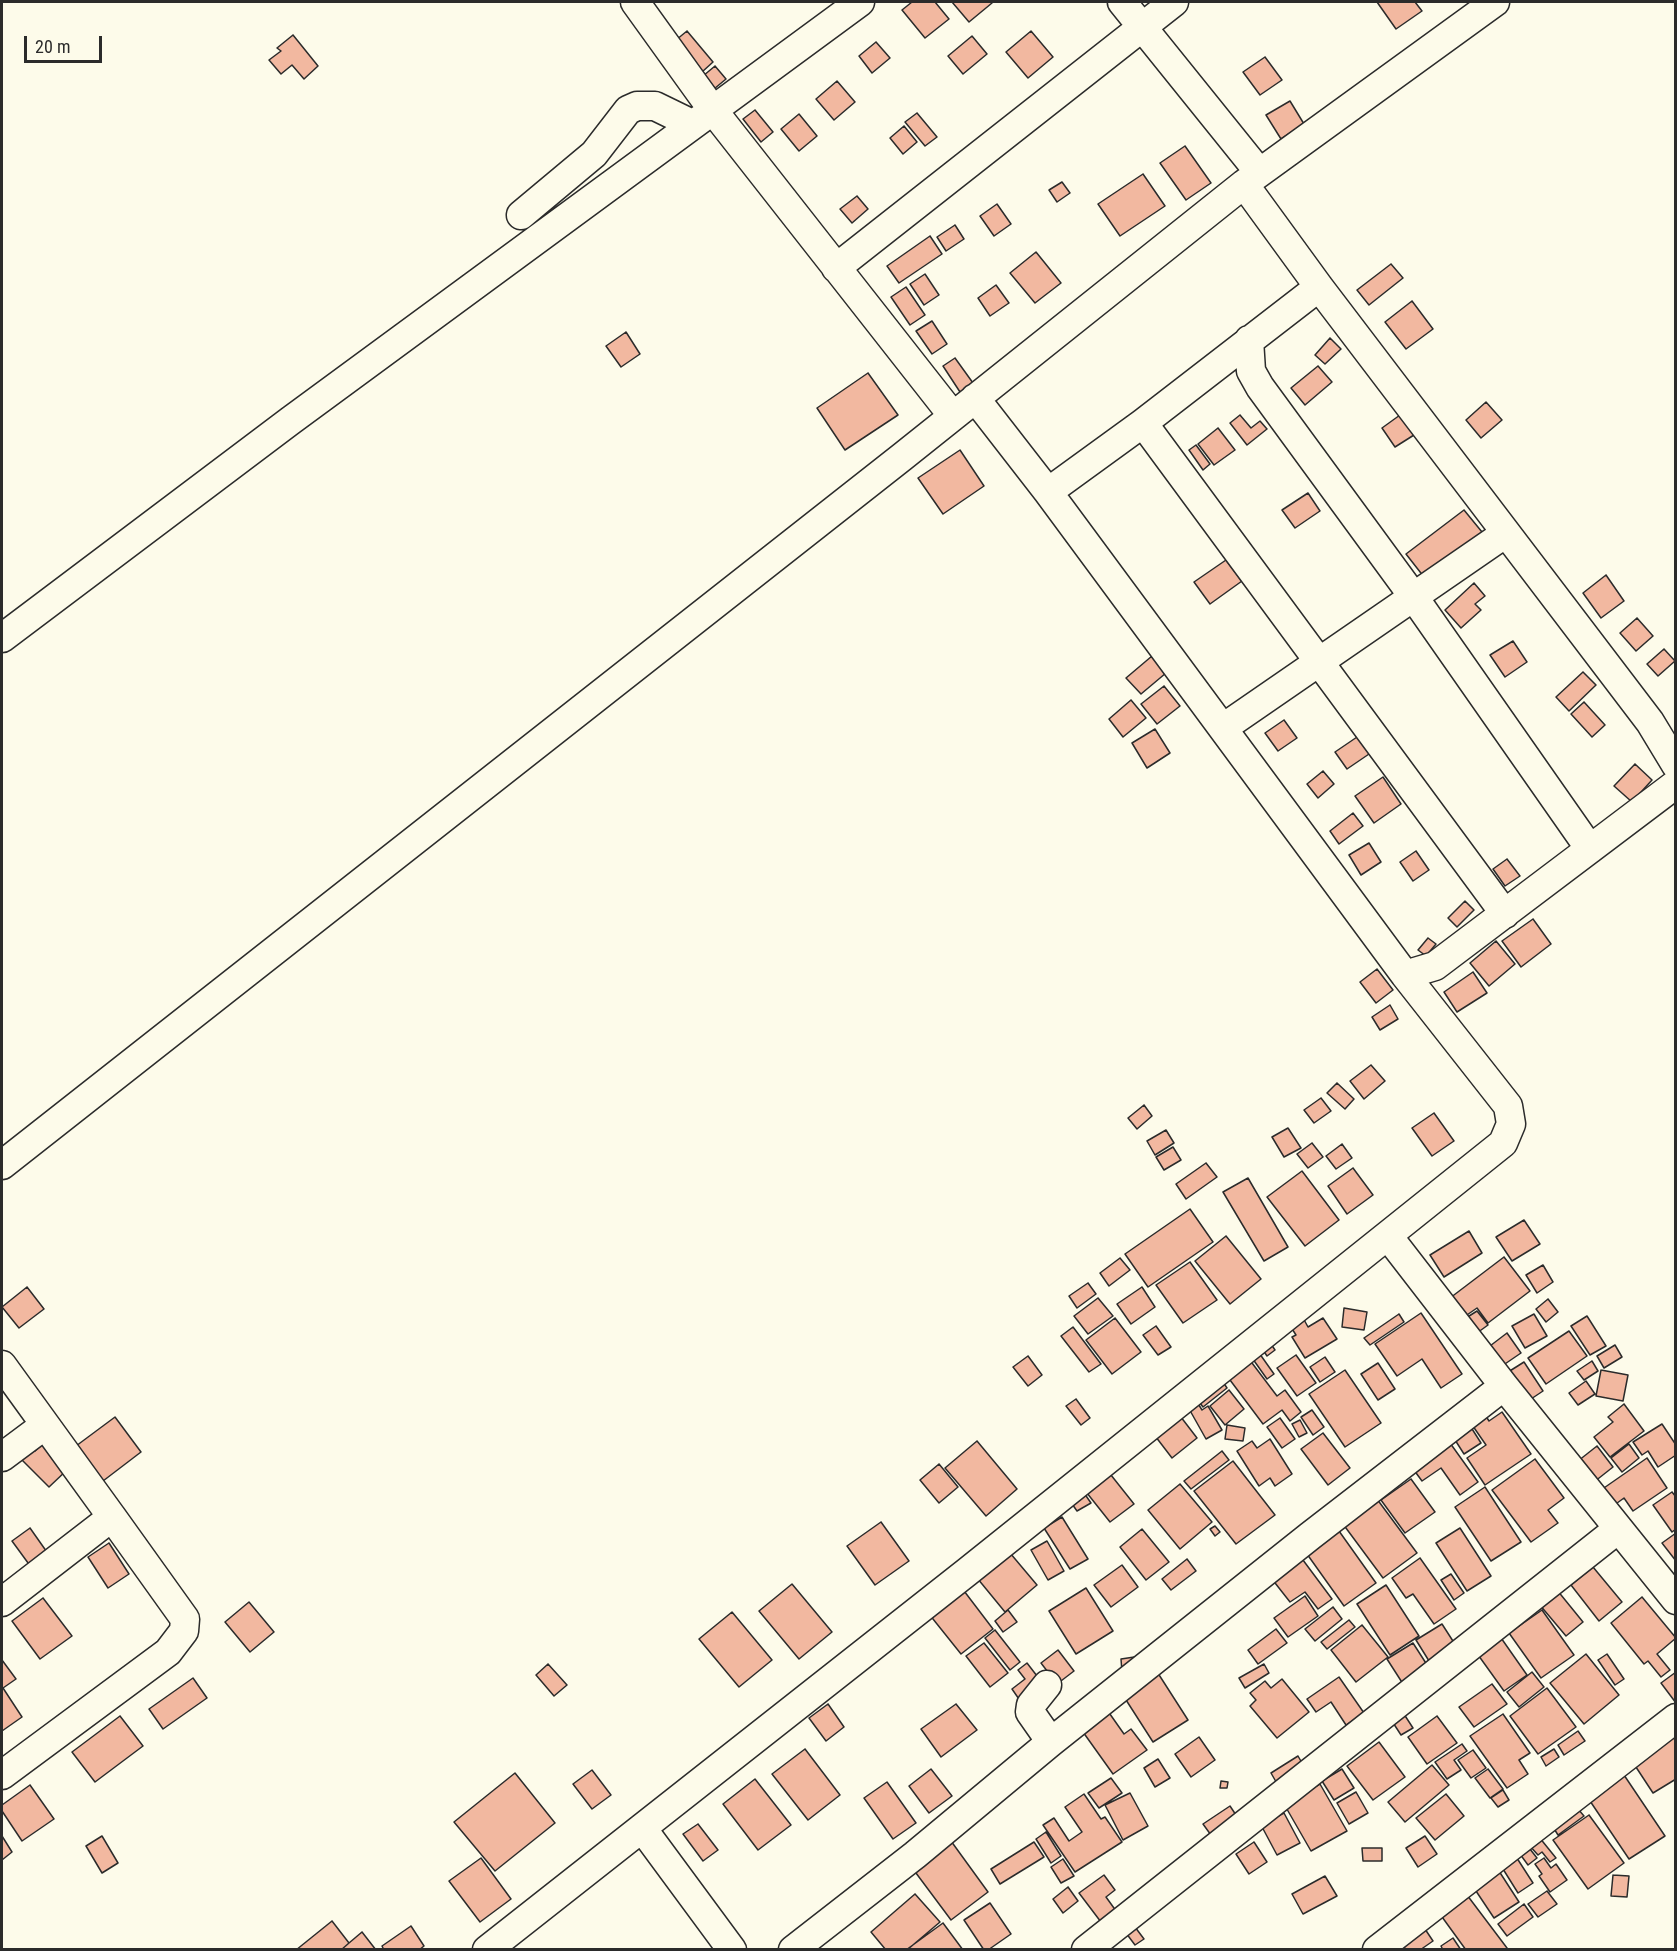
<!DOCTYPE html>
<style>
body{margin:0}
#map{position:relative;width:1677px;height:1951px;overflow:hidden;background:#fdfbea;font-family:"Roboto Condensed",sans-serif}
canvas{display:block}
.frame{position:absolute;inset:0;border:3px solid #2b2b2b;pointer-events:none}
.scale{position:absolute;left:24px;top:36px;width:78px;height:27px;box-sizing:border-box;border:3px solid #2b2b2b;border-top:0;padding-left:8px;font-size:18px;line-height:21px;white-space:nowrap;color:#2b2b2b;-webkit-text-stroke:4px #fdfbea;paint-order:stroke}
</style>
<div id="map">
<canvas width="1677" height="1951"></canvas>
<div class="frame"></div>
<div class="scale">20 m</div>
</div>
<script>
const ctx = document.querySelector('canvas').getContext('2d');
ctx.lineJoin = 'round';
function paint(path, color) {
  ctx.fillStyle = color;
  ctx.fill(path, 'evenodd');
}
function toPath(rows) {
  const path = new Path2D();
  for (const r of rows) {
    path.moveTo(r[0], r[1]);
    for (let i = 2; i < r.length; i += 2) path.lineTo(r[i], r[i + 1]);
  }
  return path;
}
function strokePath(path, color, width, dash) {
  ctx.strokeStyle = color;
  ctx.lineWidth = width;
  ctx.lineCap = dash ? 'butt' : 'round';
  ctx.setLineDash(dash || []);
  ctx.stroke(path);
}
const building = toPath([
 [912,2,935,2,949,19,925,38,902,10,912,2],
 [952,2,991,2,992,3,969,22,952,2],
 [1377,2,1415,2,1422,11,1396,29,1377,2],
 [687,31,713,62,702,72,676,40,687,31],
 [1031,31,1053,57,1028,78,1006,52,1031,31],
 [293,35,318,66,304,79,292,65,281,74,269,60,281,51,277,48,293,35],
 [972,36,987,54,963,74,948,56,972,36],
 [876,42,890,58,872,73,859,56,876,42],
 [1265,57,1282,80,1260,95,1243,72,1265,57],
 [715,66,726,79,714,89,703,76,715,66],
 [837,81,855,102,834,120,816,99,837,81],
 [1290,101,1304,124,1281,139,1266,115,1290,101],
 [755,110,773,132,761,142,743,119,755,110],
 [917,113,937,137,925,146,905,122,917,113],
 [799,114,817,136,799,151,781,129,799,114],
 [904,126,917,142,903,154,890,138,904,126],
 [1185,146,1211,183,1186,200,1160,163,1185,146],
 [1143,174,1165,206,1120,236,1098,204,1143,174],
 [1062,182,1070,193,1057,202,1049,190,1062,182],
 [857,196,868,209,852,223,840,209,857,196],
 [997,204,1011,224,994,236,980,216,997,204],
 [955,225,964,239,946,251,937,237,955,225],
 [930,236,942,254,899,283,887,266,930,236],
 [1036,252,1061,283,1035,303,1010,273,1036,252],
 [1391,264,1403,278,1369,305,1357,290,1391,264],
 [925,274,939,295,924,305,910,284,925,274],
 [996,285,1009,303,990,316,978,298,996,285],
 [906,287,925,315,910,325,891,297,906,287],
 [1412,301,1433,329,1406,349,1385,322,1412,301],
 [932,321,947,344,932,354,916,331,932,321],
 [626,332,640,354,621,367,606,346,626,332],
 [1330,338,1341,349,1325,364,1315,355,1330,338],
 [955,358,973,383,960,392,943,366,955,358],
 [1318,366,1332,382,1305,405,1291,388,1318,366],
 [868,373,898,415,845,450,817,408,868,373],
 [1486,402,1502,420,1481,438,1466,420,1486,402],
 [1240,415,1251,428,1260,421,1267,429,1247,445,1230,423,1240,415],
 [1400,415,1414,435,1395,447,1382,428,1400,415],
 [1218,428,1235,450,1214,465,1198,444,1218,428],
 [1196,445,1210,464,1203,470,1189,450,1196,445],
 [960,450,984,486,943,514,918,478,960,450],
 [1308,493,1320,511,1295,528,1282,510,1308,493],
 [1464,510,1482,532,1424,577,1406,554,1464,510],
 [1226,560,1242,581,1210,604,1194,582,1226,560],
 [1606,575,1624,601,1601,618,1583,593,1606,575],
 [1474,583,1485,596,1475,604,1481,610,1461,628,1445,610,1474,583],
 [1637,618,1653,636,1636,651,1620,633,1637,618],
 [1513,641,1527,662,1505,677,1490,655,1513,641],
 [1664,649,1675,661,1658,676,1647,664,1664,649],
 [1152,656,1166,673,1141,694,1126,678,1152,656],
 [1583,672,1596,685,1569,711,1556,697,1583,672],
 [1164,686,1180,706,1157,724,1141,704,1164,686],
 [1131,700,1146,718,1123,737,1109,719,1131,700],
 [1584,702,1605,725,1592,737,1571,714,1584,702],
 [1284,720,1297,738,1278,751,1265,733,1284,720],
 [1155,729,1170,753,1147,768,1132,743,1155,729],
 [1360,735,1372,752,1347,769,1335,752,1360,735],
 [1635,764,1652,780,1632,802,1614,786,1635,764],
 [1323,771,1334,784,1318,798,1307,784,1323,771],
 [1383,777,1401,804,1374,823,1355,796,1383,777],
 [1353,813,1363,826,1339,844,1330,831,1353,813],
 [1369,843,1381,862,1361,875,1349,855,1369,843],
 [1416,851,1429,870,1413,881,1400,862,1416,851],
 [1507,859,1520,876,1505,886,1493,869,1507,859],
 [1465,901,1474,910,1457,927,1448,918,1465,901],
 [1533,919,1551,944,1521,967,1502,941,1533,919],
 [1428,938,1436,944,1426,956,1418,950,1428,938],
 [1496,941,1515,964,1489,986,1470,963,1496,941],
 [1377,969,1393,990,1376,1003,1360,982,1377,969],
 [1473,972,1487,993,1457,1012,1444,992,1473,972],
 [1390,1005,1398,1019,1380,1030,1372,1017,1390,1005],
 [1371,1065,1385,1081,1364,1099,1350,1081,1371,1065],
 [1337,1083,1354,1099,1345,1109,1327,1093,1337,1083],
 [1321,1098,1331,1111,1314,1123,1304,1110,1321,1098],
 [1144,1105,1152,1116,1137,1129,1128,1118,1144,1105],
 [1434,1113,1454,1141,1432,1156,1412,1128,1434,1113],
 [1288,1128,1301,1148,1284,1157,1272,1137,1288,1128],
 [1166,1130,1174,1143,1155,1155,1147,1141,1166,1130],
 [1312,1143,1323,1157,1308,1168,1297,1154,1312,1143],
 [1342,1144,1352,1158,1336,1169,1326,1156,1342,1144],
 [1173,1147,1181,1160,1164,1170,1156,1157,1173,1147],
 [1206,1163,1217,1177,1186,1199,1176,1184,1206,1163],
 [1353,1168,1373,1195,1347,1214,1328,1186,1353,1168],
 [1302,1171,1339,1220,1305,1246,1267,1197,1302,1171],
 [1248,1178,1288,1247,1264,1261,1223,1192,1248,1178],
 [1190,1209,1213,1242,1148,1287,1125,1254,1190,1209],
 [1524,1220,1540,1244,1512,1261,1496,1237,1524,1220],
 [1469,1231,1482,1253,1444,1277,1430,1255,1469,1231],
 [1226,1236,1261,1279,1230,1304,1195,1261,1226,1236],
 [1504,1257,1530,1291,1488,1323,1477,1308,1464,1317,1450,1298,1504,1257],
 [1120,1258,1130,1270,1109,1286,1100,1273,1120,1258],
 [1190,1262,1217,1300,1183,1323,1156,1285,1190,1262],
 [1543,1265,1553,1282,1537,1293,1526,1275,1543,1265],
 [1088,1283,1096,1294,1077,1308,1069,1296,1088,1283],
 [27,1287,44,1309,19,1328,2,1307,27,1287],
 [1142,1287,1155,1307,1131,1324,1117,1304,1142,1287],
 [1098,1298,1113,1316,1088,1334,1074,1316,1098,1298],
 [1548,1299,1558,1312,1546,1322,1536,1309,1548,1299],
 [1344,1308,1367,1312,1364,1330,1342,1327,1344,1308],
 [1477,1311,1488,1325,1477,1333,1466,1318,1477,1311],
 [1421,1313,1462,1374,1441,1388,1422,1359,1397,1376,1375,1344,1421,1313],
 [1399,1314,1404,1322,1370,1345,1364,1338,1399,1314],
 [1534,1314,1547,1336,1525,1348,1512,1326,1534,1314],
 [1302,1316,1308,1327,1323,1318,1337,1339,1305,1358,1292,1337,1296,1335,1289,1324,1302,1316],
 [1587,1316,1606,1346,1590,1355,1571,1326,1587,1316],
 [1115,1318,1141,1352,1112,1374,1086,1340,1115,1318],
 [1156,1326,1171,1347,1158,1355,1143,1335,1156,1326],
 [1073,1327,1101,1364,1089,1372,1061,1336,1073,1327],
 [1569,1331,1587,1356,1546,1384,1528,1358,1569,1331],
 [1507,1333,1521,1353,1499,1368,1486,1349,1507,1333],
 [1267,1338,1275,1350,1267,1356,1259,1344,1267,1338],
 [1615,1345,1622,1357,1604,1368,1597,1356,1615,1345],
 [1257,1350,1274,1374,1267,1379,1250,1355,1257,1350],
 [1296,1355,1316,1383,1297,1396,1277,1368,1296,1355],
 [1028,1356,1042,1375,1028,1386,1013,1367,1028,1356],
 [1325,1357,1335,1372,1320,1382,1310,1367,1325,1357],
 [1249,1359,1277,1396,1285,1390,1301,1412,1290,1421,1282,1410,1263,1424,1227,1376,1249,1359],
 [1592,1361,1598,1371,1584,1380,1577,1371,1592,1361],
 [1524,1362,1543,1391,1525,1403,1505,1374,1524,1362],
 [1378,1363,1395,1389,1378,1400,1361,1374,1378,1363],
 [1345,1370,1381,1423,1345,1447,1309,1394,1345,1370],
 [1601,1370,1628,1375,1623,1401,1596,1396,1601,1370],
 [1219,1376,1227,1388,1203,1407,1194,1395,1219,1376],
 [1586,1381,1595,1394,1578,1405,1569,1393,1586,1381],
 [1229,1390,1244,1409,1225,1425,1210,1406,1229,1390],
 [1076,1399,1090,1418,1081,1425,1066,1406,1076,1399],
 [1197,1402,1202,1410,1208,1406,1222,1430,1206,1439,1188,1407,1197,1402],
 [1624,1404,1644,1431,1610,1457,1594,1437,1613,1422,1608,1417,1624,1404],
 [1174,1408,1197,1438,1172,1458,1149,1428,1174,1408],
 [1312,1410,1324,1427,1313,1435,1301,1417,1312,1410],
 [1482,1410,1489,1421,1502,1412,1531,1454,1485,1485,1467,1458,1486,1445,1468,1419,1482,1410],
 [115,1417,141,1452,103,1481,76,1446,115,1417],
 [1280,1418,1295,1439,1282,1448,1267,1427,1280,1418],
 [1300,1420,1307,1433,1299,1437,1292,1424,1300,1420],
 [1467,1421,1481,1443,1464,1454,1450,1432,1467,1421],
 [1662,1424,1676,1445,1676,1455,1658,1467,1648,1451,1642,1455,1633,1442,1662,1424],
 [1227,1425,1245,1428,1243,1441,1225,1439,1227,1425],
 [1323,1433,1350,1468,1328,1485,1301,1449,1323,1433],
 [1445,1436,1478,1482,1460,1495,1441,1468,1422,1481,1408,1462,1445,1436],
 [1270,1439,1292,1474,1275,1486,1270,1478,1259,1486,1237,1451,1252,1441,1257,1448,1270,1439],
 [977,1441,1017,1489,986,1516,945,1468,977,1441],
 [28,1444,35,1451,42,1444,68,1469,49,1487,17,1455,28,1444],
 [1629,1444,1639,1458,1622,1472,1611,1458,1629,1444],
 [1597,1446,1613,1467,1594,1482,1578,1461,1597,1446],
 [1222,1451,1229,1460,1191,1489,1184,1481,1222,1451],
 [1647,1458,1667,1488,1633,1511,1624,1498,1613,1506,1601,1490,1647,1458],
 [1535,1459,1564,1498,1548,1510,1558,1523,1531,1542,1492,1490,1535,1459],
 [1233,1461,1275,1515,1236,1544,1194,1491,1233,1461],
 [939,1464,958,1487,939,1503,920,1480,939,1464],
 [1107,1470,1134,1504,1110,1522,1083,1488,1107,1470],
 [1411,1479,1435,1512,1405,1533,1381,1500,1411,1479],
 [1180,1484,1212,1522,1180,1549,1148,1510,1180,1484],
 [1485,1487,1521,1542,1491,1561,1455,1507,1485,1487],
 [1672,1492,1676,1497,1676,1529,1672,1532,1653,1505,1672,1492],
 [1084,1493,1091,1503,1077,1511,1070,1501,1084,1493],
 [1374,1495,1417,1553,1383,1578,1340,1520,1374,1495],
 [1062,1517,1088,1559,1070,1569,1044,1528,1062,1517],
 [881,1522,909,1561,875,1585,847,1546,881,1522],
 [1334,1524,1376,1583,1344,1606,1302,1547,1334,1524],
 [1215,1526,1220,1532,1215,1536,1210,1529,1215,1526],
 [30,1528,49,1555,31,1567,12,1541,30,1528],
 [1460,1528,1491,1576,1467,1591,1436,1543,1460,1528],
 [1142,1529,1169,1562,1146,1580,1120,1547,1142,1529],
 [1676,1533,1676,1561,1662,1543,1676,1533],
 [1047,1541,1064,1571,1048,1580,1031,1550,1047,1541],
 [109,1543,129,1574,108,1588,88,1557,109,1543],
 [1005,1547,1037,1585,1005,1612,973,1573,1005,1547],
 [1297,1552,1332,1599,1318,1609,1305,1592,1290,1602,1268,1574,1297,1552],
 [1420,1558,1456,1609,1434,1624,1413,1594,1406,1598,1392,1578,1420,1558],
 [1187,1559,1196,1571,1171,1590,1162,1579,1187,1559],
 [1122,1565,1138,1587,1111,1607,1094,1585,1122,1565],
 [1593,1567,1622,1602,1599,1621,1571,1585,1593,1567],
 [1451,1574,1464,1593,1454,1600,1441,1580,1451,1574],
 [958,1583,993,1629,961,1654,925,1609,958,1583],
 [792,1584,832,1632,799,1659,759,1611,792,1584],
 [1386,1585,1419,1636,1390,1655,1357,1604,1386,1585],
 [1086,1588,1113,1631,1076,1654,1049,1611,1086,1588],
 [1557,1590,1583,1622,1566,1636,1539,1604,1557,1590],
 [1305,1596,1318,1616,1288,1637,1274,1618,1305,1596],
 [1642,1597,1676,1638,1657,1654,1670,1670,1661,1677,1648,1661,1644,1664,1611,1623,1642,1597],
 [43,1598,72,1636,40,1659,12,1621,43,1598],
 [249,1602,274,1632,250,1652,225,1622,249,1602],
 [1333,1607,1342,1619,1315,1641,1305,1629,1333,1607],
 [1008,1610,1017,1622,1003,1632,995,1621,1008,1610],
 [1542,1610,1574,1655,1541,1678,1509,1633,1542,1610],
 [732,1612,772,1660,739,1687,699,1639,732,1612],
 [1349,1620,1355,1627,1327,1649,1321,1642,1349,1620],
 [1442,1624,1460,1652,1434,1669,1416,1640,1442,1624],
 [1362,1625,1388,1657,1356,1682,1331,1650,1362,1625],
 [1276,1629,1287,1643,1258,1664,1248,1650,1276,1629],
 [995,1630,1020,1662,1010,1670,985,1638,995,1630],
 [1499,1635,1527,1675,1504,1691,1476,1652,1499,1635],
 [984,1643,1008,1673,990,1687,966,1656,984,1643],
 [1413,1643,1431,1671,1405,1687,1387,1659,1413,1643],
 [1058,1650,1074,1671,1057,1684,1041,1663,1058,1650],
 [1586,1654,1619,1695,1584,1724,1550,1683,1586,1654],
 [1607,1654,1624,1679,1615,1685,1598,1660,1607,1654],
 [1141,1656,1122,1672,1121,1659,1141,1656],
 [2,1660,16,1679,3,1688,22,1717,2,1731,2,1660],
 [1027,1663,1044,1685,1021,1702,1012,1689,1025,1679,1018,1670,1027,1663],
 [548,1664,567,1685,554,1696,536,1675,548,1664],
 [1264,1664,1269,1673,1245,1688,1239,1678,1264,1664],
 [1154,1667,1188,1720,1153,1742,1119,1689,1154,1667],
 [1532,1672,1544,1687,1519,1707,1507,1692,1532,1672],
 [1676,1672,1676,1703,1661,1683,1676,1672],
 [1339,1677,1364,1713,1346,1725,1331,1702,1316,1712,1307,1699,1339,1677],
 [193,1678,207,1698,163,1729,149,1709,193,1678],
 [1282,1679,1309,1712,1277,1738,1250,1706,1256,1700,1250,1693,1265,1681,1271,1688,1282,1679],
 [1492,1684,1507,1704,1474,1727,1459,1707,1492,1684],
 [1547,1688,1576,1727,1538,1754,1510,1716,1547,1688],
 [828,1704,844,1727,826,1741,809,1718,828,1704],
 [956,1704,977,1730,941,1757,921,1729,956,1704],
 [1105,1707,1124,1734,1131,1729,1147,1750,1113,1774,1078,1725,1105,1707],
 [1400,1708,1413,1728,1401,1735,1388,1715,1400,1708],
 [1503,1714,1530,1753,1519,1760,1528,1774,1507,1788,1470,1736,1503,1714],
 [120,1716,143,1746,95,1782,72,1752,120,1716],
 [1437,1716,1457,1743,1427,1764,1408,1737,1437,1716],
 [1578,1731,1585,1741,1564,1755,1558,1745,1578,1731],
 [1672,1736,1676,1741,1676,1779,1653,1793,1632,1761,1672,1736],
 [1199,1737,1215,1760,1191,1777,1175,1754,1199,1737],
 [1379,1742,1405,1777,1373,1800,1347,1766,1379,1742],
 [1462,1744,1467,1751,1454,1760,1461,1770,1447,1779,1435,1762,1462,1744],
 [805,1749,840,1795,808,1820,772,1774,805,1749],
 [1554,1749,1559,1757,1546,1766,1541,1757,1554,1749],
 [1473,1750,1486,1768,1471,1778,1458,1760,1473,1750],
 [1298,1756,1306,1770,1279,1787,1271,1773,1298,1756],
 [1158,1759,1170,1778,1155,1787,1144,1768,1158,1759],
 [1432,1765,1449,1785,1405,1822,1388,1802,1432,1765],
 [931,1769,952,1796,929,1813,909,1786,931,1769],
 [1342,1769,1354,1788,1334,1800,1322,1781,1342,1769],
 [1488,1769,1503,1789,1490,1798,1475,1778,1488,1769],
 [592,1770,611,1795,592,1809,573,1784,592,1770],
 [515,1773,555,1823,495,1871,454,1822,515,1773],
 [1624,1775,1665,1836,1629,1859,1588,1798,1624,1775],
 [1111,1778,1122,1793,1099,1808,1088,1793,1111,1778],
 [755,1779,791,1825,758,1850,723,1804,755,1779],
 [1221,1781,1228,1782,1227,1788,1220,1788,1221,1781],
 [887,1782,916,1823,893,1839,864,1798,887,1782],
 [1320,1784,1347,1831,1311,1851,1284,1804,1320,1784],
 [30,1785,54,1819,22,1841,2,1811,2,1805,30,1785],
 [1503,1790,1509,1800,1498,1807,1491,1798,1503,1790],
 [1356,1792,1368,1813,1349,1824,1337,1803,1356,1792],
 [1130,1793,1148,1826,1123,1840,1105,1805,1130,1793],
 [1084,1794,1101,1819,1105,1817,1122,1842,1075,1872,1043,1825,1054,1818,1069,1841,1082,1832,1065,1807,1084,1794],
 [1446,1794,1464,1816,1435,1840,1416,1818,1446,1794],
 [1230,1806,1242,1824,1216,1842,1203,1824,1230,1806],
 [1578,1809,1584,1816,1558,1835,1553,1827,1578,1809],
 [1284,1813,1300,1843,1277,1855,1261,1825,1284,1813],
 [1589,1815,1624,1863,1588,1889,1553,1840,1589,1815],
 [698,1824,718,1850,703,1861,683,1834,698,1824],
 [1046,1832,1061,1856,1051,1863,1036,1839,1046,1832],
 [2,1836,12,1852,2,1860,2,1836],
 [102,1836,118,1863,102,1873,86,1846,102,1836],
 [1425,1836,1437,1854,1418,1867,1406,1848,1425,1836],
 [1539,1837,1556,1858,1550,1862,1542,1852,1538,1855,1529,1845,1539,1837],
 [951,1841,988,1892,951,1920,913,1869,951,1841],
 [1034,1842,1044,1857,1000,1884,991,1869,1034,1842],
 [1254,1842,1267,1862,1249,1874,1236,1854,1254,1842],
 [1526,1844,1537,1858,1528,1865,1517,1850,1526,1844],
 [1362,1848,1382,1848,1382,1861,1363,1861,1362,1848],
 [1513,1852,1533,1883,1518,1893,1498,1861,1513,1852],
 [481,1858,511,1899,480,1922,449,1881,481,1858],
 [1544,1858,1551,1868,1556,1864,1567,1880,1550,1892,1539,1876,1542,1874,1535,1864,1544,1858],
 [1063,1859,1074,1876,1061,1883,1051,1867,1063,1859],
 [1497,1868,1519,1902,1494,1918,1472,1885,1497,1868],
 [1104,1875,1115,1890,1106,1897,1119,1915,1104,1926,1079,1893,1104,1875],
 [1613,1875,1629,1876,1627,1897,1611,1896,1613,1875],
 [1325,1876,1337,1896,1303,1914,1292,1894,1325,1876],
 [1068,1887,1078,1901,1063,1913,1053,1899,1068,1887],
 [1464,1891,1507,1948,1505,1950,1466,1950,1437,1910,1464,1891],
 [1547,1891,1557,1904,1538,1917,1528,1904,1547,1891],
 [915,1894,940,1922,907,1950,886,1950,871,1932,915,1894],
 [990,1903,1011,1934,988,1950,984,1950,964,1920,990,1903],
 [1524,1904,1533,1917,1507,1936,1498,1924,1524,1904],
 [332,1921,349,1943,341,1950,296,1950,332,1921],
 [943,1923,963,1950,906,1950,943,1923],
 [411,1926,424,1946,419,1950,384,1950,382,1946,411,1926],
 [1423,1926,1433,1941,1420,1950,1406,1950,1400,1941,1423,1926],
 [1135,1927,1144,1939,1135,1945,1126,1933,1135,1927],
 [362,1932,376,1950,341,1950,349,1943,362,1932],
 [1453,1938,1461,1950,1443,1950,1441,1946,1453,1938]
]);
paint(building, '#f2b8a0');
strokePath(building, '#2b2b2b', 1.5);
const minor = toPath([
 [635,2,712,109,953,416],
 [1122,2,1259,172],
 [1244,184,1319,287,1650,722,1676,765],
 [521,215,594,154,628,110,637,106,655,106,692,124],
 [836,268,1174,2],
 [1319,287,1143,423,1048,492,1405,975,1435,966,1676,784],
 [1249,340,1251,371,1260,387,1413,596,1590,849],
 [975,398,1048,492],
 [1143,423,1505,914],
 [2,638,290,421,860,2],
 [1223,728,1506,533],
 [2,1165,902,457,1244,184,1495,2],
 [1388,1236,1504,1386,1676,1600],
 [2,1365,112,1517],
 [2,1457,45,1425],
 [2,1602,112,1517,185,1619,184,1631,168,1652,2,1775],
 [1047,1685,1031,1705,1030,1712,1051,1742],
 [642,1828,732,1950],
 [487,1950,967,1572,1503,1143,1511,1124,1508,1106,1405,975],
 [793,1950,915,1855,1051,1742,1310,1536,1504,1386],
 [1086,1950,1618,1529],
 [1377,1950,1676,1718]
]);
strokePath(minor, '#2b2b2b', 31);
strokePath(minor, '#fdfbea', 28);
</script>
